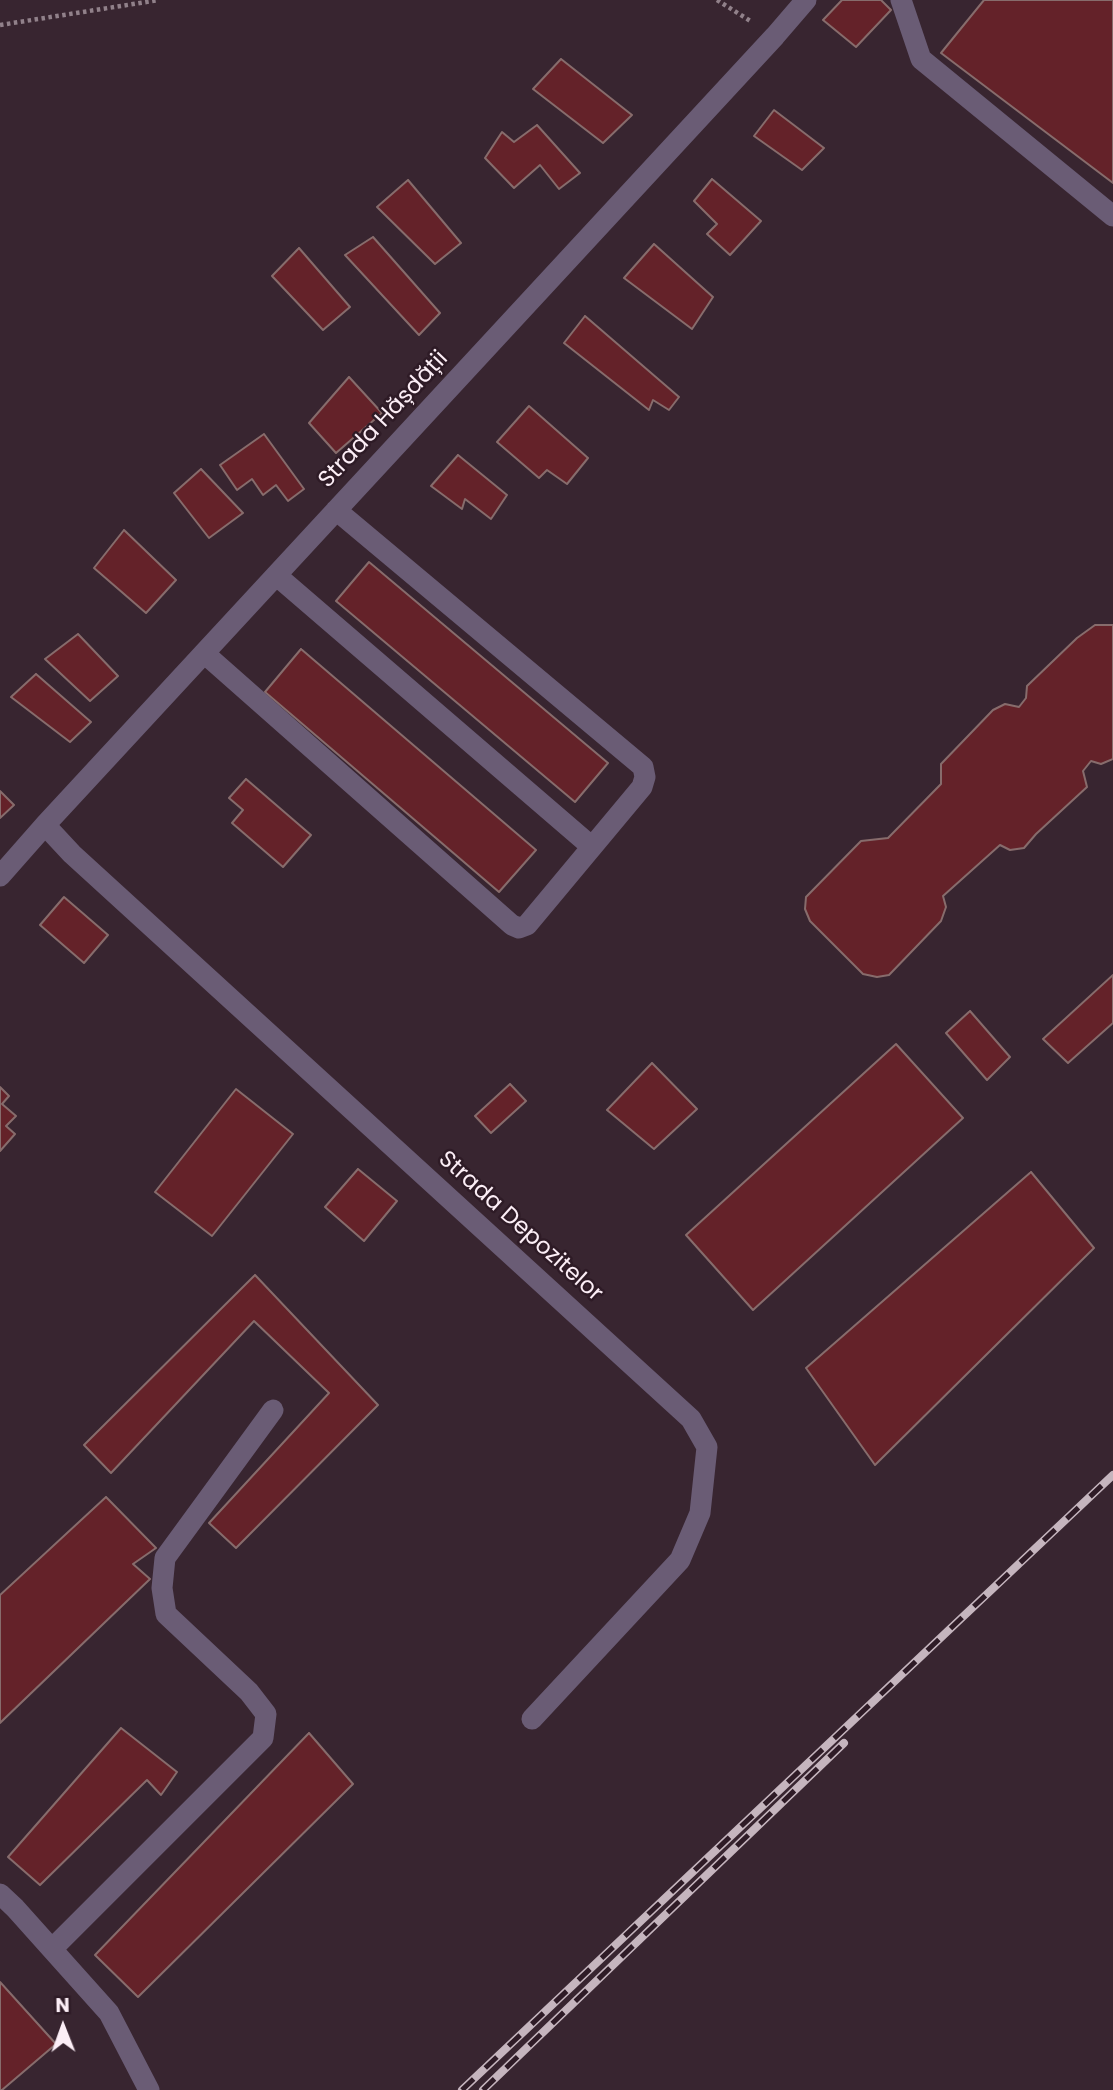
<!DOCTYPE html>
<meta charset="utf-8">
<style>
body{margin:0}
#map{position:relative;width:1113px;height:2090px;overflow:hidden;background:#382530;font-family:Poppins,sans-serif}
canvas{display:block}
.north{position:absolute;left:28px;top:1992px;width:70px;height:70px;-webkit-text-stroke:5px #2e1b26;paint-order:stroke;rotate:359deg;font-size:19px;font-weight:700;line-height:28px;text-align:center;color:#fceef6}
.north::after{content:'';display:block;margin:auto;width:24px;height:32px;background:#fceef6;clip-path:polygon(50% 0,100% 100%,50% 72%,0 100%)}
</style>
<div id="map">
<canvas width="1113" height="2090"></canvas>
<div class="north">N</div>
</div>
<script>
const ctx = document.querySelector('canvas').getContext('2d');
ctx.lineJoin = 'round';
function paint(path, color) {
  ctx.fillStyle = color;
  ctx.fill(path, 'evenodd');
}
function toPath(rows) {
  const path = new Path2D();
  for (const r of rows) {
    path.moveTo(r[0], r[1]);
    for (let i = 2; i < r.length; i += 2) path.lineTo(r[i], r[i + 1]);
  }
  return path;
}
function strokePath(path, color, width, dash) {
  ctx.strokeStyle = color;
  ctx.lineWidth = width;
  ctx.lineCap = dash ? 'butt' : 'round';
  ctx.setLineDash(dash || []);
  ctx.stroke(path);
}
function write(font, color, halo, rows, align = 'center') {
  ctx.font = font + ' Poppins,sans-serif';
  ctx.lineWidth = 5;
  ctx.setLineDash([]);
  ctx.textBaseline = 'middle';
  ctx.strokeStyle = halo;
  ctx.fillStyle = color;
  for (const [text, x, y, turn = 0] of rows) {
    ctx.save();
    ctx.translate(x, y);
    ctx.rotate((+turn || 0) * Math.PI / 180);
    ctx.textAlign = isNaN(turn) ? turn : align;
    if (halo) ctx.strokeText(text, 0, 0);
    ctx.fillText(text, 0, 0);
    ctx.restore();
  }
}
const building = toPath([
 [842,0,881,0,891,10,856,47,823,20,842,0],
 [984,0,1113,0,1113,183,941,53,984,0],
 [561,59,632,115,603,143,533,89,561,59],
 [774,110,824,148,802,170,754,136,774,110],
 [537,125,580,173,559,189,540,165,514,188,485,158,502,132,514,142,537,125],
 [712,179,761,221,730,255,707,234,717,224,694,201,712,179],
 [408,180,461,243,435,264,377,207,408,180],
 [373,237,440,313,419,335,345,255,373,237],
 [654,244,713,297,692,329,624,278,654,244],
 [299,248,350,307,323,330,272,276,299,248],
 [585,316,679,397,669,410,653,400,649,410,564,343,585,316],
 [349,377,382,413,336,453,309,423,349,377],
 [529,406,588,458,567,484,547,470,539,478,497,442,529,406],
 [264,434,304,489,288,501,276,485,263,495,252,479,237,490,220,465,264,434],
 [458,455,507,495,491,519,465,499,462,509,431,486,458,455],
 [201,469,243,513,209,538,174,493,201,469],
 [124,530,176,580,146,613,94,568,124,530],
 [369,562,608,763,575,802,336,601,369,562],
 [1095,625,1113,625,1113,759,1101,764,1091,761,1083,771,1087,787,1036,834,1024,848,1010,850,1000,845,943,896,946,907,941,921,889,975,877,977,863,974,810,921,805,909,806,897,861,841,888,838,941,784,941,764,993,710,1005,704,1019,707,1026,698,1027,686,1077,638,1095,625],
 [78,634,118,676,90,701,45,659,78,634],
 [301,649,536,850,499,892,265,692,301,649],
 [36,674,91,722,70,742,11,697,36,674],
 [246,779,311,835,283,867,232,823,243,810,229,798,246,779],
 [0,791,14,805,0,818,0,791],
 [64,897,108,935,84,963,40,925,64,897],
 [1113,975,1113,1023,1068,1063,1043,1039,1113,975],
 [970,1011,1010,1057,987,1080,946,1033,970,1011],
 [896,1044,963,1118,753,1310,686,1235,896,1044],
 [652,1063,697,1109,654,1149,607,1110,652,1063],
 [510,1084,526,1101,491,1133,475,1116,510,1084],
 [0,1087,9,1096,2,1104,16,1116,6,1126,15,1134,0,1151,0,1087],
 [236,1089,293,1134,212,1236,155,1192,236,1089],
 [358,1169,397,1201,364,1241,325,1207,358,1169],
 [1031,1172,1094,1248,875,1465,806,1368,1031,1172],
 [255,1275,378,1405,236,1548,209,1523,329,1393,254,1321,111,1473,84,1445,255,1275],
 [106,1497,156,1548,133,1564,150,1579,0,1723,0,1595,106,1497],
 [121,1728,177,1772,161,1795,147,1780,40,1885,8,1857,121,1728],
 [309,1733,353,1784,138,1997,95,1955,309,1733],
 [0,1982,56,2044,2,2090,0,2090,0,1982]
]);
paint(building, '#642229');
strokePath(building, '#876c6c', 2);
strokePath(toPath([
 [717,0,752,22],
 [0,25,159,0]
]), '#91818a', 4.5, [3.5, 3.5]);
strokePath(toPath([
 [901,0,921,59,1113,216],
 [276,575,592,847],
 [204,653,512,925,519,928,527,925,642,787,645,777,643,767,336,510],
 [45,825,72,854,691,1419,707,1447,700,1513,680,1560,532,1719],
 [0,876,45,825,775,36,806,0],
 [0,1894,15,1908,109,2013,149,2090],
 [52,1949,263,1738,266,1714,249,1692,166,1614,162,1588,165,1558,273,1410]
]), '#6a5c75', 21);
const rail = toPath([
 [462,2090,1113,1475],
 [483,2090,844,1743]
]);
strokePath(rail, '#c5b5be', 8);
strokePath(rail, '#2e1b26', 5, [16]);
write('23px', '#fceef6', '#2e1b26', [
 ["Strada Hășdății",384,420,-47],
 ["Strada Depozitelor",520,1227,42]
]);
</script>
